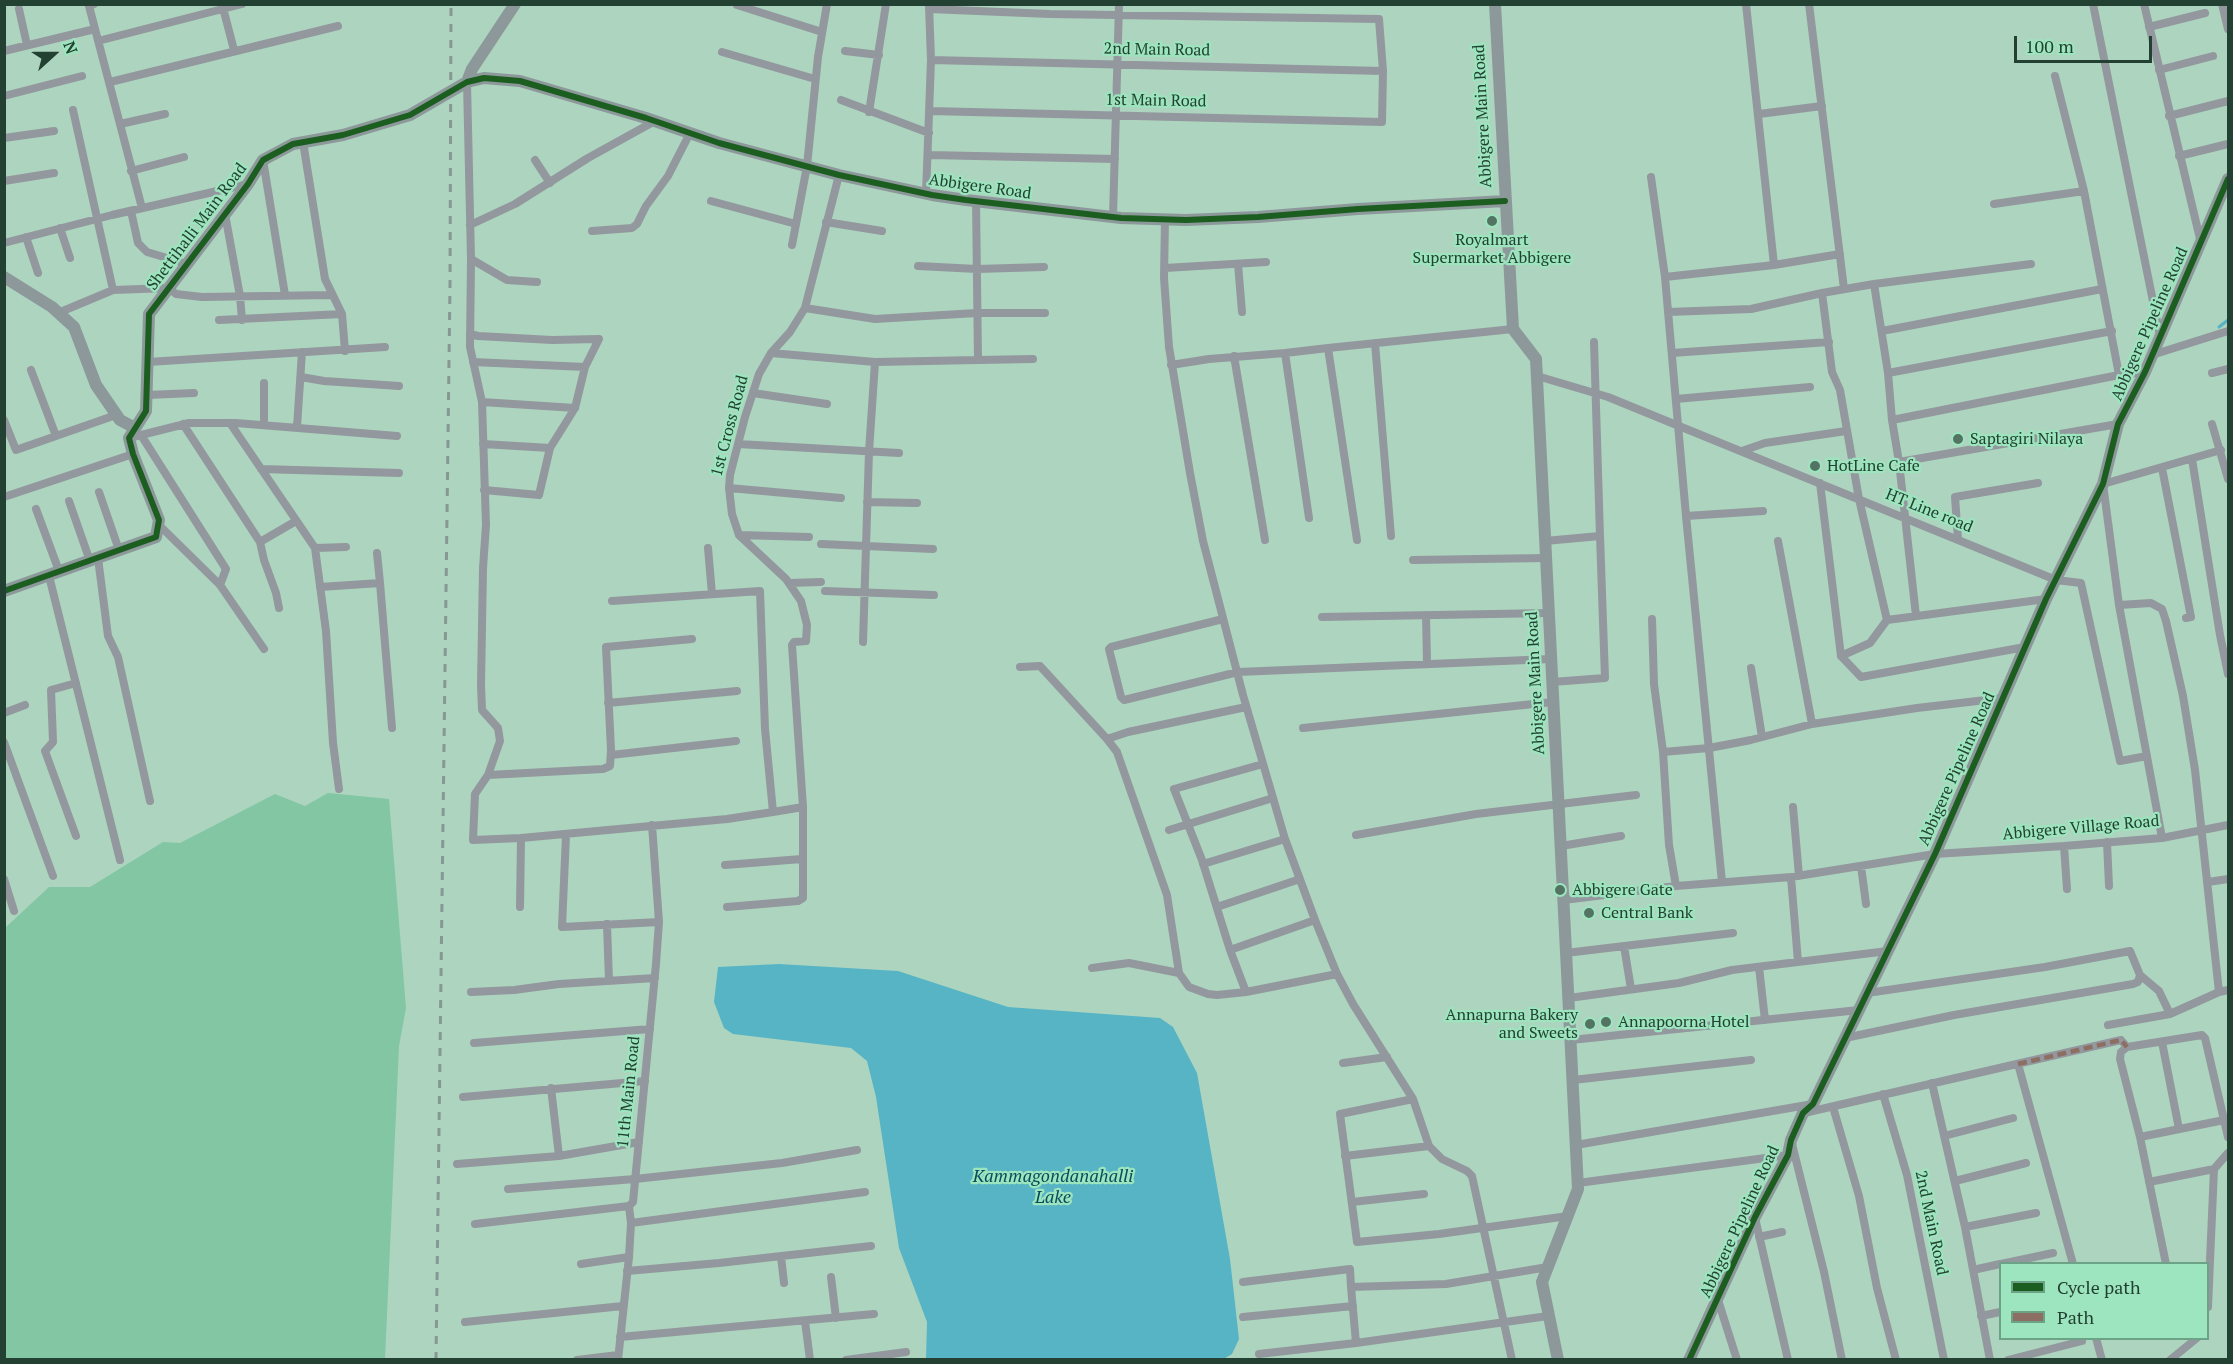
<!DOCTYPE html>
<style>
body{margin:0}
#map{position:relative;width:2233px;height:1364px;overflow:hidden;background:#add4bf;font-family:"PT Serif",serif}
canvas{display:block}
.frame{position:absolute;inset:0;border:6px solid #234132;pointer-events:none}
.legend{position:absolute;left:1999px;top:1262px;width:210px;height:78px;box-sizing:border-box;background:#9ce5be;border:2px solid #6ca386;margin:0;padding:8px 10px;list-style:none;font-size:18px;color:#234132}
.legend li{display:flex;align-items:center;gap:12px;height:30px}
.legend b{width:30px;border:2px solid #6ca386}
.north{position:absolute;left:24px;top:24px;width:60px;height:60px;-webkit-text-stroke:4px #9ce5be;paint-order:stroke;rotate:69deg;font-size:16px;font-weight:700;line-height:24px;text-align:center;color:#234132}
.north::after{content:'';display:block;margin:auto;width:21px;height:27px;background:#234132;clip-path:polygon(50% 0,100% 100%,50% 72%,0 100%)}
.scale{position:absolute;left:2014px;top:36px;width:138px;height:27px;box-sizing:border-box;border:3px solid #234132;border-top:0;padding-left:8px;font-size:18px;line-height:21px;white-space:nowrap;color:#234132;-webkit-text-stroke:4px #9ce5be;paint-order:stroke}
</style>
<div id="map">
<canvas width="2233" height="1364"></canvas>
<div class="frame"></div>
<ul class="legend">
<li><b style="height:8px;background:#1b5e20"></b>Cycle path</li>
<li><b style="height:8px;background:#8d6e63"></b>Path</li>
</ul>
<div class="north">N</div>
<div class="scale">100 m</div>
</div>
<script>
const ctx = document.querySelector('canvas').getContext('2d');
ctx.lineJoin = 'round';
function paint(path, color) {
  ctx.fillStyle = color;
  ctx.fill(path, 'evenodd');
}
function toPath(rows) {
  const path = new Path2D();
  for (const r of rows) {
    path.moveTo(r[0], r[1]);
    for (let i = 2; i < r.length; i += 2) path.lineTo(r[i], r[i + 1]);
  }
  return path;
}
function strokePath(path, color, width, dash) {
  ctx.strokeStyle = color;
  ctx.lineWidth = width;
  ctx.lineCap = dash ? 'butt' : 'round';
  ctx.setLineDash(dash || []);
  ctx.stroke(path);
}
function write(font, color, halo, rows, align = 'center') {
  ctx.font = font + ' "PT Serif",serif';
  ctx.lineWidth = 4.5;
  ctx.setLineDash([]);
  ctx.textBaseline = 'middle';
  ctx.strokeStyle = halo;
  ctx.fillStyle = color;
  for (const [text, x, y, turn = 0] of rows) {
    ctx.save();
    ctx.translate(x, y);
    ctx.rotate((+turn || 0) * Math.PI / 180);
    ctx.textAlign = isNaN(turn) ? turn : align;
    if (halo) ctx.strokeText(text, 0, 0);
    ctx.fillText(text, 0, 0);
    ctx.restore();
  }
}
paint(toPath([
 [328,793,389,799,406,1008,399,1046,385,1359,5,1359,5,928,49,887,90,887,163,842,180,843,275,794,305,806]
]), '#83c6a4');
paint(toPath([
 [779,964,898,971,1008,1007,1160,1018,1173,1027,1197,1073,1230,1259,1239,1339,1232,1354,1222,1360,926,1359,927,1322,899,1248,876,1097,867,1061,851,1048,733,1034,724,1028,714,1002,718,967]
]), '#56b4c5');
strokePath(toPath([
 [2219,327,2228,320]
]), '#56b4c5', 3);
strokePath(toPath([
 [94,4,89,6,142,208],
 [222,4,234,50],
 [1746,4,1774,265,1840,254],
 [1809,4,1844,289],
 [2093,4,2160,336],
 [2144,4,2201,243],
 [2222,4,2228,29],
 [737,5,822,32],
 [19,9,27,45],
 [929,9,1050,14,1379,19,1383,71,1382,122,930,111],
 [2149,27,2205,13],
 [98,41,242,4],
 [4,51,95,29],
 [845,51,879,55],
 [722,52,815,79],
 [931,60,1383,71],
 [2159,70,2213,56],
 [2055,76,2084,191,2119,375],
 [110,82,338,26],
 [467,82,471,259],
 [4,96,82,76],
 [841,100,929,133],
 [869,112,886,4],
 [1759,114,1822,106],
 [2169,116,2228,101],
 [120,124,165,114],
 [4,138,54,131],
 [303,142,325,279,342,314,345,351],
 [929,155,1115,159],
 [2179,156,2228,144],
 [263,160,285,295],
 [535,160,550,183],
 [131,171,184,157],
 [1651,177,1665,277,1686,516,1763,511],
 [4,181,54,173],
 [926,194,931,60,929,5],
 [711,201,796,224],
 [976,201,978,360,1033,359],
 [1994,204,2084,191],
 [131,211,138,243,147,252,187,264],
 [225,214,240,296,242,320],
 [1113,217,1119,4],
 [1165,219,1164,278,1169,347,1190,473,1203,541,1243,695,1285,839,1315,920,1337,974,1353,1004,1413,1099,1429,1146,1442,1159,1467,1171,1472,1176,1512,1360],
 [826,222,882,231],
 [470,225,515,204,588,158,655,121],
 [60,228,70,258],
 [592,231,632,228,637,224,646,206,668,176,690,133],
 [26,237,38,273],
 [4,243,112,215,248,184],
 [792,245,807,166,818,57,827,4],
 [1238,264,1242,312],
 [2031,264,1874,284,1888,373,1892,420,2119,375,2145,372],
 [918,266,977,269,1044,267],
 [1165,268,1266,262],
 [1665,277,1774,265],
 [1874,284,1822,293,1832,372,1840,390,1859,499,1887,620,2046,599],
 [113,290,169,288,176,294,202,297,331,295],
 [805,308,875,319,977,313,1045,313],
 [1668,312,1751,309,1822,293],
 [58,313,113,290,73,110],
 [219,320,342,314],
 [1882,331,2102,289],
 [470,334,478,336,552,340,599,339,585,367,575,408,550,448,539,495,484,490],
 [1375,343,1391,536],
 [1328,348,1513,329],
 [771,353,875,362],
 [1672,353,1829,342],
 [2152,355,2228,331],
 [1234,356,1265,540],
 [148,362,385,347],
 [473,362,585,367],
 [1171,365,1209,359,1285,353],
 [31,370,56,436],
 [1888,373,2112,331],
 [2212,373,2228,369],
 [1537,376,1608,397,2056,580,2081,583,2120,761,2147,756],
 [301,377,324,381,399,386],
 [753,393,827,404],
 [147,395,194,393],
 [1676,399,1810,387],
 [482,402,575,408],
 [4,420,16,450,116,415],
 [1892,420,1899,462,2118,424],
 [230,423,315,548,326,631,333,743,339,789],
 [183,424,260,542],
 [2212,424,2228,479],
 [264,425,264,383],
 [297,427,302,352],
 [141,435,226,569,220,585],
 [129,438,189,423,236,423,397,436],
 [483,444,550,448],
 [738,444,899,453],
 [2221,450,2103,484,2119,605,2151,603,2162,609,2166,621,2183,696,2195,770,2219,992,2228,990],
 [1742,451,1765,443,1846,431],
 [2192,459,2220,635,2228,674],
 [1899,462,1916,616],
 [2162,468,2191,617,2186,618],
 [261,469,399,473],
 [1820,483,1841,656,1870,643,1887,620],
 [729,488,841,498],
 [99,492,119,550],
 [4,497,133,454],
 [69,501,90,561],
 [867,502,917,503],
 [36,509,59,571],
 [1686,516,1722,882],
 [1309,518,1285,353,1328,348,1357,540],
 [158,524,220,585,264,649],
 [739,535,809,537],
 [1958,539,1955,497,2038,483],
 [1545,541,1600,536,1594,342],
 [1778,541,1812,724],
 [821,544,933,549],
 [315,548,346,547],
 [708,548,712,594],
 [377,553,380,583],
 [98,558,108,636,118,657,150,801],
 [1413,560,1546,558],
 [49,576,120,860],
 [789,583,821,582],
 [320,587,380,583,392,728],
 [825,591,934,595],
 [2119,605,2162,838],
 [279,608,276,593,264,560,260,542,296,521],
 [1426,615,1427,663],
 [1322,617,1549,613],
 [1223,619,1111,647,1109,649,1121,697,1124,700,1238,672,1551,659],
 [1652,619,1654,684,1663,752,1669,845,1676,886],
 [863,642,869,452,875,362,978,360],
 [1841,656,1861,677,2025,647],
 [1020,667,1040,666,1107,739,1128,732,1246,707],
 [1751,668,1762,737],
 [1552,682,1605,678,1600,536],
 [608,703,737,691],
 [4,713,25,705],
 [1303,728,1553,702],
 [1107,739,1117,752,1167,895,1179,973,1189,987,1208,994,1217,995,1246,992,1337,974],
 [4,742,53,876],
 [1663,752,1709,748,1751,740,1812,724,1917,708,2003,698],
 [611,755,736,741],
 [488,775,603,769,610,766,611,750,606,647,692,639],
 [1793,807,1799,876],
 [773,812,803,807],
 [1169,830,1273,798],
 [566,835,562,927,659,922],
 [1356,835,1476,814,1636,795],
 [76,836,45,751,53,742,51,690,76,683],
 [521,838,473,840,475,794,488,775,500,741,498,728,482,710,481,685,483,568,486,525,482,402,470,347,471,259,507,280,537,282],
 [2107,842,2109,886],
 [1561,846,1621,836],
 [2064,846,2067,889],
 [1203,864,1285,839],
 [725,865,802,859],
 [1861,866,1866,904],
 [1791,877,1798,962],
 [4,879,14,911],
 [2208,882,2228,879],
 [1564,900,1676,886,1791,877,1935,854,2064,846,2162,838,2228,825],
 [520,907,521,838,727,819,773,812,765,729,760,591,612,601],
 [727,907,798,901,803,898,803,807,792,645,794,642,806,641,807,625,801,601,786,579,739,535,732,514,729,488,730,475,745,417,759,374,771,353,790,332,805,308,839,175],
 [1217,907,1300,879],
 [607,924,609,981],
 [1624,946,1631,989],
 [1230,950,1315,920],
 [1566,953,1733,933],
 [1759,967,1765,1020],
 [1092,968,1129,963,1179,973],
 [2140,975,2159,991,2170,1014],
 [471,992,514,990,559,984,655,978],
 [1246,992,1230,950,1202,860,1174,789,1263,764],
 [1569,998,1679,983,1732,970,1888,951],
 [2108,1025,2170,1014,2219,992],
 [1845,1038,1954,1015,2133,984,2138,982,2140,975,2130,951,2045,967,1867,993],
 [1571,1040,1859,1010],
 [2162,1042,2179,1129],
 [474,1043,650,1029],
 [1343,1063,1387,1057],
 [2018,1064,2073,1264],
 [1573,1080,1751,1060],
 [1932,1083,1965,1227,2036,1213],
 [551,1088,559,1156],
 [1883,1094,1907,1175,1944,1360],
 [463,1097,645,1081],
 [1413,1099,1340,1114,1357,1242,1439,1234,1568,1216],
 [1833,1107,1859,1196,1877,1288,1896,1360],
 [1804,1113,2121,1040,2127,1047],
 [1944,1136,2013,1118],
 [2140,1137,2224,1120],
 [1792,1144,1824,1272,1842,1360],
 [1576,1145,1813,1104],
 [1345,1156,1429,1146],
 [457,1164,559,1156,639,1142],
 [1955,1181,2026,1163],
 [2149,1182,2214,1169],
 [1578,1183,1788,1155],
 [508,1189,635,1179,782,1163,857,1150],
 [1352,1202,1424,1194],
 [1755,1218,1788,1360],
 [631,1223,865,1192],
 [475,1224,629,1206],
 [1965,1227,1990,1360],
 [1759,1237,1782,1232],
 [781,1256,784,1283],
 [581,1264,629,1257],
 [2001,1264,2053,1253],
 [2166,1264,2140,1137,2120,1059,2121,1052,2127,1047,2202,1035,2205,1038,2228,1137],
 [1973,1270,2000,1264],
 [627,1271,719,1263,871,1246],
 [831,1277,836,1318],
 [1243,1282,1350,1269,1351,1287,1446,1284,1548,1267],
 [1718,1300,1737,1360],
 [2208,1307,2214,1169,2228,1153],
 [1981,1316,2000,1312],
 [1243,1317,1353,1306],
 [805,1321,810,1360],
 [465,1322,623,1306],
 [620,1337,874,1314],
 [2096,1338,2102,1360],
 [1356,1343,1548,1316],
 [1259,1354,1356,1343,1351,1287],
 [577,1360,618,1355],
 [618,1360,629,1257,631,1223,629,1206,633,1202,656,964,659,922,652,825],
 [846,1360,906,1352],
 [2008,1360,2082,1341],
 [2170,1360,2197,1338]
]), '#92989d', 8);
strokePath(toPath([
 [1495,4,1513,329,1536,359,1578,1189,1542,1282,1558,1360],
 [467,82,472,69,515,4],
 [4,277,52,307,74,327,96,385,120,420,135,428],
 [4,591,156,537,159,520,133,454,129,438,146,411,149,314,248,184,263,160,293,144,343,135,410,115,467,82,484,78,520,81,646,118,719,143,839,175,932,195,966,200,1121,218,1186,220,1258,217,1358,209,1505,201],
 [1689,1360,1755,1217,1788,1155,1791,1140,1803,1113,1813,1104,1935,854,2046,599,2103,484,2118,424,2145,372,2228,179]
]), '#8c989a', 12);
strokePath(toPath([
 [436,1360,450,285,451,4]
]), '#869893', 3, [8, 8]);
strokePath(toPath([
 [2018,1064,2121,1040,2127,1047]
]), '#8d6e63', 4.5, [9, 4.5]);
strokePath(toPath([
 [4,591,156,537,159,520,133,454,129,438,146,411,149,314,248,184,263,160,293,144,343,135,410,115,467,82,484,78,520,81,646,118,719,143,839,175,932,195,966,200,1121,218,1186,220,1258,217,1358,209,1505,201],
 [1689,1360,1755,1217,1788,1155,1791,1140,1803,1113,1813,1104,1935,854,2046,599,2103,484,2118,424,2145,372,2228,179]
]), '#1b5e20', 6);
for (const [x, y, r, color] of [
 [1492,221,6,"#537463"],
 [1958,439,6,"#537463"],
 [1815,466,6,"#537463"],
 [1560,890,6,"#537463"],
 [1589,913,6,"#537463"],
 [1606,1022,6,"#537463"],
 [1590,1024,6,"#537463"]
]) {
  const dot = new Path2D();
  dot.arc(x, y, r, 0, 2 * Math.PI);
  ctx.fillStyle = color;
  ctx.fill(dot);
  strokePath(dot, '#9ce5be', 2);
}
write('16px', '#234132', '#9ce5be', [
 ["2nd Main Road",1157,50,1],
 ["1st Main Road",1156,101,1],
 ["Abbigere Main Road",1483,116,-93],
 ["Abbigere Road",980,187,8],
 ["Shettihalli Main Road",197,227,-53],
 ["Abbigere Pipeline Road",2150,324,-66],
 ["1st Cross Road",730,426,-75],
 ["HT Line road",1929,511,22],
 ["Abbigere Main Road",1536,683,-93],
 ["Abbigere Pipeline Road",1957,769,-66],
 ["Abbigere Village Road",2081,828,-5],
 ["11th Main Road",629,1092,-84],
 ["Abbigere Pipeline Road",1740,1222,-65],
 ["2nd Main Road",1931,1223,78]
]);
write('16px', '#234132', '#9ce5be', [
 ["Royalmart",1492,240,"center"],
 ["Supermarket Abbigere",1492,258,"center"],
 ["Saptagiri Nilaya",1970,439],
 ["HotLine Cafe",1827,466],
 ["Abbigere Gate",1572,890],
 ["Central Bank",1601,913],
 ["Annapurna Bakery",1578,1015,"right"],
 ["and Sweets",1578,1033,"right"],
 ["Annapoorna Hotel",1618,1022]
], 'left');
write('italic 18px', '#074c5d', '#9ce5be', [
 ["Kammagondanahalli",1053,1177],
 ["Lake",1053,1198]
]);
</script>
